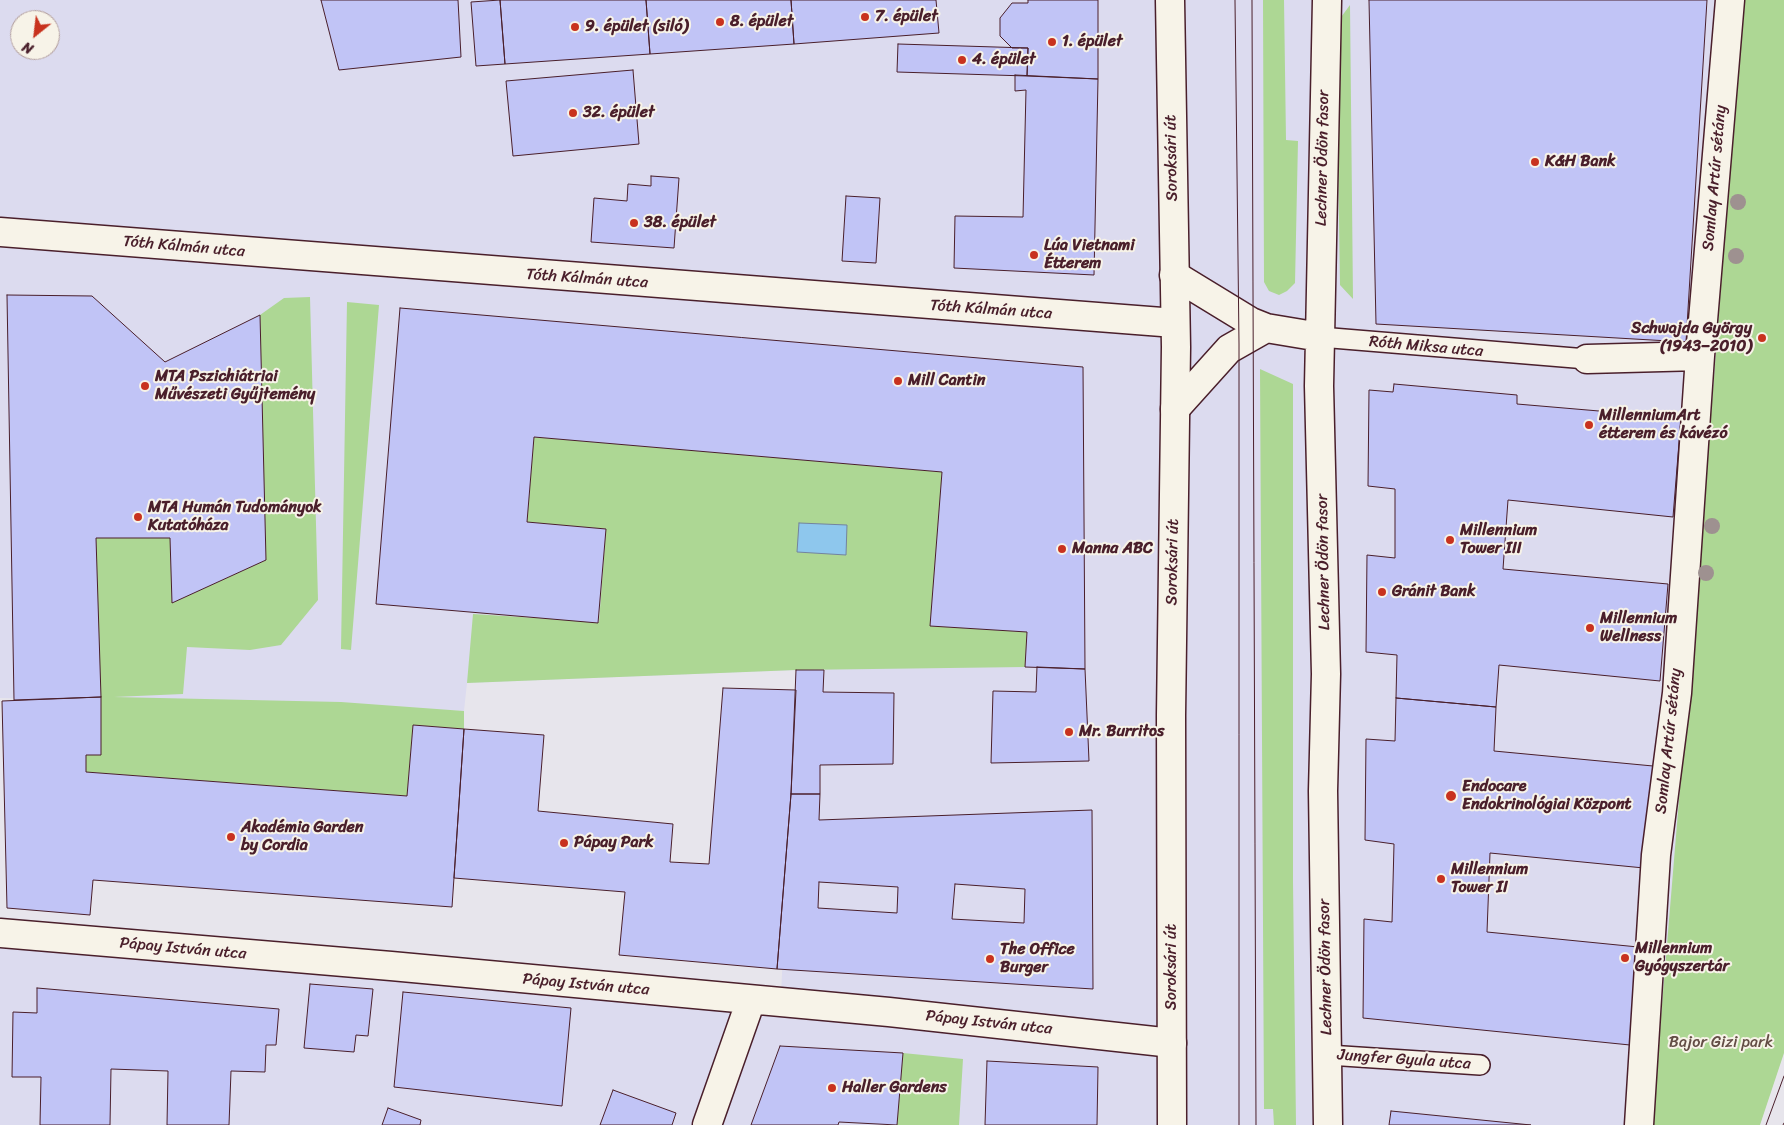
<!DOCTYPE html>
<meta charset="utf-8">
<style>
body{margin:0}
#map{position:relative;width:1784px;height:1125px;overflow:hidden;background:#e7e5ec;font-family:Sriracha,sans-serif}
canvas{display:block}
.north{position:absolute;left:10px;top:10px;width:50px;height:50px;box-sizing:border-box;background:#f7f3e8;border:1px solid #b29e9c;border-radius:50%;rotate:209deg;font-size:14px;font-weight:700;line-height:20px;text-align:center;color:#4a1f2b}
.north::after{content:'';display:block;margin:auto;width:18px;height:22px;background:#c8321e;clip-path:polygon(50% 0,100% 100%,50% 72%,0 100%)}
</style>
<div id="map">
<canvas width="1784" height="1125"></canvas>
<div class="north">N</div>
</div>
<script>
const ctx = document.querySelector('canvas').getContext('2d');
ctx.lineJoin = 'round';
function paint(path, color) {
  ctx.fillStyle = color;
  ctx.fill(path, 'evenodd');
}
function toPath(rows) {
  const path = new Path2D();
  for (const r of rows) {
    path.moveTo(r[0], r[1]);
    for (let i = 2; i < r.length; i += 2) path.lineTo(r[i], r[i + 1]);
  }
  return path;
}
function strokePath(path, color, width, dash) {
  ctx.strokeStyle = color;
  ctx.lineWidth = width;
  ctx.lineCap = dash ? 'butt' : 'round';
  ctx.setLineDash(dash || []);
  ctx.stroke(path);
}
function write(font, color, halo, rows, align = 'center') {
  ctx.font = font + ' Sriracha,sans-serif';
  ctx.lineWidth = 4;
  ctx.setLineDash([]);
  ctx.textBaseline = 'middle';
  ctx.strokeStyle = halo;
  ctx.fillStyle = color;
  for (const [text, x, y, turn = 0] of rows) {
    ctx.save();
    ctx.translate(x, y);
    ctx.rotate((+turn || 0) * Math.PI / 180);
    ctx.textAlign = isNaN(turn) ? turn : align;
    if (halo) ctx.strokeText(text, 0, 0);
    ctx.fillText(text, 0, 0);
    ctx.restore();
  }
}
paint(toPath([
 [0,0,1784,0,1784,1029,1752,1125,0,1125,0,931,781,995,796,670,467,683,464,711,0,698],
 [20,20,50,20,50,50,20,50]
]), '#dcdbef');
paint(toPath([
 [1263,0,1284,0,1286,140,1298,141,1295,283,1287,291,1279,295,1269,291,1264,282],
 [1742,0,1784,0,1784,1053,1760,1125,1652,1125,1714,378],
 [1350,5,1353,299,1340,285,1336,24],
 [310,297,318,600,281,645,250,650,187,647,183,694,114,697,341,702,464,711,464,729,413,725,407,796,86,772,86,755,101,755,96,538,170,538,172,603,266,560,260,315,284,298],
 [347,302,379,305,351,650,341,649],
 [1260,369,1293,384,1293,882,1296,1125,1274,1125,1273,1109,1264,1109],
 [534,437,942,472,930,626,1027,632,1025,667,796,670,467,683,473,614,599,622,606,529,527,522],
 [903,1053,963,1059,959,1125,897,1125]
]), '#add794');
const water = toPath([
 [799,523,847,525,846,555,797,552,799,523]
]);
paint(water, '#8ec7ed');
strokePath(water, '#73849f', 1);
const building = toPath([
 [321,0,458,0,461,57,339,70,321,0],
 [500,0,646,0,650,54,505,64,500,0],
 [500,0,505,64,476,66,471,2,500,0],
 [646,0,791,0,794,44,650,54,646,0],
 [791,0,936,0,939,33,794,44,791,0],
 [1028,0,1098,0,1098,79,1027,76,1028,48,1012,48,1000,36,1000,18,1012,3,1028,3,1028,0],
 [1369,0,1707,0,1686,342,1376,324,1369,0],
 [898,44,1028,48,1027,76,897,72,898,44],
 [633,70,639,144,513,156,506,81,633,70],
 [1015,75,1098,79,1094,275,954,268,955,216,1023,217,1026,90,1015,91,1015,75],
 [651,176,679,178,674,248,591,242,594,198,627,201,628,184,651,186,651,176],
 [846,196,880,198,876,263,842,261,846,196],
 [7,295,92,296,165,362,260,315,266,560,172,603,170,538,96,538,101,697,14,700,7,295],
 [400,308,1083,367,1085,669,1025,667,1027,632,930,626,942,472,534,437,527,522,606,529,598,623,376,604,400,308],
 [1394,384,1517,395,1517,404,1681,418,1673,517,1508,500,1503,569,1668,584,1660,681,1499,665,1496,707,1396,698,1397,655,1366,652,1367,555,1395,558,1395,489,1368,486,1369,390,1393,392,1394,384],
 [1037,667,1085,669,1089,761,991,763,993,691,1036,692,1037,667],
 [796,670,824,670,823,692,894,693,893,764,820,765,820,794,791,794,796,670],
 [723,688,796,690,791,794,777,969,619,955,625,892,454,878,464,729,544,735,538,811,673,824,670,862,709,864,723,688],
 [101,697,101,755,86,755,86,772,407,796,413,725,464,729,452,907,93,880,90,915,7,908,2,701,101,697],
 [1396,698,1496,707,1494,751,1653,766,1644,868,1490,853,1487,932,1638,947,1630,1045,1363,1018,1364,919,1392,922,1394,844,1365,840,1366,739,1395,741,1396,698],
 [791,794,820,794,819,820,1092,810,1093,989,777,969,791,794],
 [819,882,898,887,897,913,818,908,819,882],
 [955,884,1025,889,1024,923,952,919,955,884],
 [310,984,373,989,368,1036,356,1035,354,1052,304,1048,310,984],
 [37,988,279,1009,276,1045,266,1045,265,1072,231,1071,229,1125,167,1125,168,1071,111,1069,110,1125,40,1125,41,1077,12,1077,13,1012,37,1013,37,988],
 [403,992,571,1008,562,1106,394,1087,403,992],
 [780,1046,903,1053,897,1125,839,1122,838,1125,751,1125,780,1046],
 [987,1061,1098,1067,1097,1125,985,1125,987,1061],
 [613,1090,676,1113,672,1125,600,1125,613,1090],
 [388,1108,421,1120,420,1125,382,1125,388,1108],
 [1391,1111,1531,1125,1389,1125,1391,1111]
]);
paint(building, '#c1c4f6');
strokePath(building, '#4a1f2b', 1);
const service = toPath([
 [1320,337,1587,359],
 [1328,1055,1480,1065]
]);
const pedestrian = toPath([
 [1587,359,1700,356],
 [1639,1125,1656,855,1677,693,1700,356,1730,0]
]);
const minor = toPath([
 [1327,0,1319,386,1326,674,1323,791,1328,1125],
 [0,232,1175,323],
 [1174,275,1251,322,1266,328,1320,337],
 [1175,409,1229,349,1266,328],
 [0,933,391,966,889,1012,1172,1043],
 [707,1125,751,1000]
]);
const secondary = toPath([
 [1170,0,1176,347,1171,715,1172,1125]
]);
strokePath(service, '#4a1f2b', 22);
strokePath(pedestrian, '#4a1f2b', 31);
strokePath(minor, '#4a1f2b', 31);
strokePath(secondary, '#4a1f2b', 31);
strokePath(service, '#f7f3e8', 19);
strokePath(pedestrian, '#f7f3e8', 28);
strokePath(minor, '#f7f3e8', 28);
strokePath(secondary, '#f7f3e8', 28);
strokePath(toPath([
 [1235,0,1239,344,1239,1125],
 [1252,0,1256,1125],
 [1766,1125,1784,1076],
 [1783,1125,1784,1123]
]), '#4a1f2b', 1);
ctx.fillStyle = '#9e9190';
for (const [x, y] of [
 [1738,202],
 [1736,256],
 [1712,526],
 [1706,573]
]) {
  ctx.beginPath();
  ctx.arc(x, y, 8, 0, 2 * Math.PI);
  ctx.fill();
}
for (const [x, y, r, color] of [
 [865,17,5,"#c8321e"],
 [720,22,5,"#c8321e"],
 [575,27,5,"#c8321e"],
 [1052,42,5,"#c8321e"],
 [962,60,5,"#c8321e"],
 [573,113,5,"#c8321e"],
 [1535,162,5,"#c8321e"],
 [634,223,5,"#c8321e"],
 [1034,255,5,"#c8321e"],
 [1762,338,5,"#c8321e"],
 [898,381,5,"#c8321e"],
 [145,386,5,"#c8321e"],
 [1589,425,5,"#c8321e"],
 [138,517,5,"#c8321e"],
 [1450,540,5,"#c8321e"],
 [1062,549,5,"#c8321e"],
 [1382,592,5,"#c8321e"],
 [1590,628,5,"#c8321e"],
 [1069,732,5,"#c8321e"],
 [1451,796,6,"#c8321e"],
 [231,837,5,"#c8321e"],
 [564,843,5,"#c8321e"],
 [1441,879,5,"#c8321e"],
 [1625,958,5,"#c8321e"],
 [990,959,5,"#c8321e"],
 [832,1088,5,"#c8321e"]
]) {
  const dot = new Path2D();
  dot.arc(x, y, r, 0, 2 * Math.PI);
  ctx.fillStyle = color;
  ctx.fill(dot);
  strokePath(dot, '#f7f3e8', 2);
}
write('bold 16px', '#4a1f2b', '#f7f3e8', [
 ["7. épület",875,17],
 ["8. épület",730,22],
 ["9. épület (siló)",585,27],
 ["1. épület",1062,42],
 ["4. épület",972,60],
 ["32. épület",583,113],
 ["K&H Bank",1545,162],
 ["38. épület",644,223],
 ["Lúa Vietnami",1044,246],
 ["Étterem",1044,264],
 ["Schwajda György",1752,329,"right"],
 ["(1943–2010)",1752,347,"right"],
 ["MTA Pszichiátriai",155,377],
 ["Művészeti Gyűjtemény",155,395],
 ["Mill Cantin",908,381],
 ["MillenniumArt",1599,416],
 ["étterem és kávézó",1599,434],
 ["MTA Humán Tudományok",148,508],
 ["Kutatóháza",148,526],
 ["Millennium",1460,531],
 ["Tower III",1460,549],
 ["Manna ABC",1072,549],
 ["Gránit Bank",1392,592],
 ["Millennium",1600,619],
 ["Wellness",1600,637],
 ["Mr. Burritos",1079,732],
 ["Endocare",1462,787],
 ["Endokrinológiai Központ",1462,805],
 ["Akadémia Garden",241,828],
 ["by Cordia",241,846],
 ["Pápay Park",574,843],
 ["Millennium",1451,870],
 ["Tower II",1451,888],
 ["Millennium",1635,949],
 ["Gyógyszertár",1635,967],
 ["The Office",1000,950],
 ["Burger",1000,968],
 ["Haller Gardens",842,1088]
], 'left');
write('16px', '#4a1f2b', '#f7f3e8', [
 ["Soroksári út",1172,158,-91],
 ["Lechner Ödön fasor",1323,158,-89],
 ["Somlay Artúr sétány",1715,178,-85],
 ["Tóth Kálmán utca",184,247,5],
 ["Tóth Kálmán utca",587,279,4],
 ["Tóth Kálmán utca",991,310,4],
 ["Róth Miksa utca",1426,347,5],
 ["Soroksári út",1173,562,-89],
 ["Lechner Ödön fasor",1324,562,-91],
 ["Somlay Artúr sétány",1669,741,-84],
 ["Pápay István utca",183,949,5],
 ["Soroksári út",1172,967,-90],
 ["Lechner Ödön fasor",1326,967,-91],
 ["Pápay István utca",586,985,5],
 ["Pápay István utca",989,1023,6],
 ["Jungfer Gyula utca",1404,1060,4]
]);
write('16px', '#634d45', '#f7f3e8', [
 ["Bajor Gizi park",1721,1043]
]);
</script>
